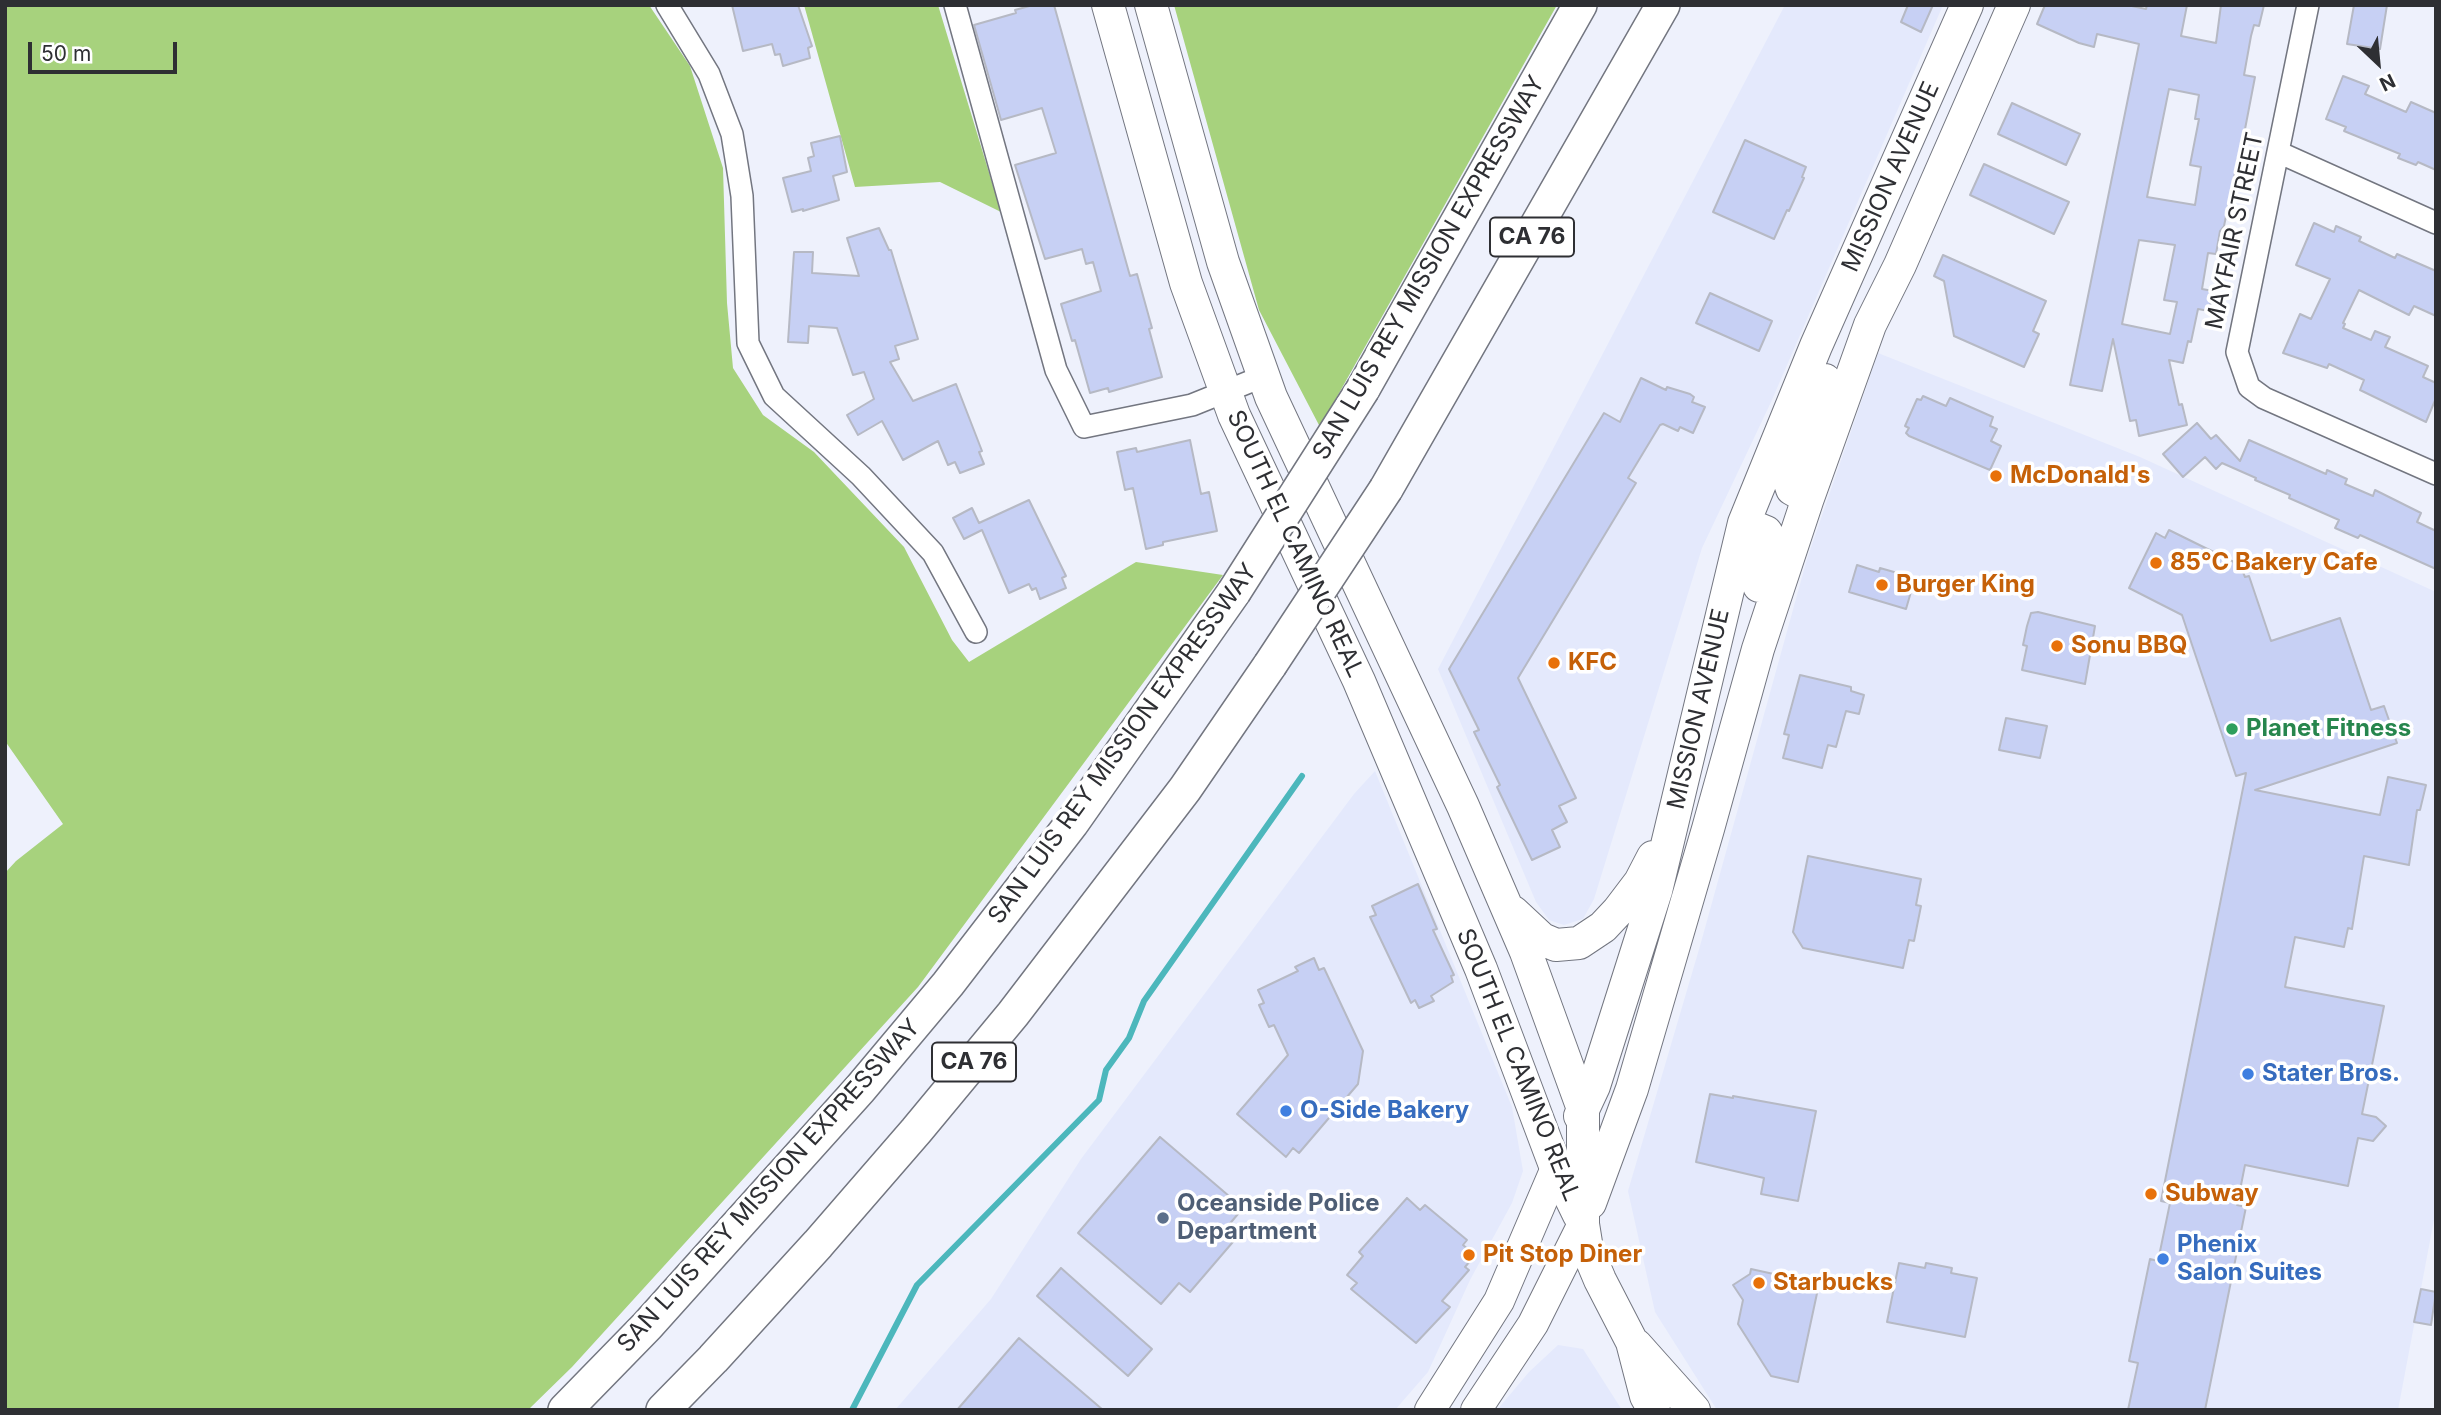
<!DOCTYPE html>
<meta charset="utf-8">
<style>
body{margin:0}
#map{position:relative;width:2441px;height:1415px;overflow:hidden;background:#eef1fc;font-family:Inter,sans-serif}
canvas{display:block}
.frame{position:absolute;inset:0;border:7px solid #2e2f33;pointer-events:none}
.north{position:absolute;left:2343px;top:28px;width:70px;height:70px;-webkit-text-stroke:5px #fff;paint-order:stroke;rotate:154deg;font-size:19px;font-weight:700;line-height:28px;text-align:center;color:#2e2f33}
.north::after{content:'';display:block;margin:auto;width:24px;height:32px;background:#2e2f33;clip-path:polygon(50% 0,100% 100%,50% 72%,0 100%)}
.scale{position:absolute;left:28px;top:42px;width:149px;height:32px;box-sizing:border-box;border:4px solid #2e2f33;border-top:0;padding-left:9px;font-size:21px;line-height:24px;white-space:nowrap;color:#2e2f33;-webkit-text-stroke:5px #fff;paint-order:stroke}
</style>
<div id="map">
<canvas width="2441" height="1415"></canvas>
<div class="frame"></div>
<div class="north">N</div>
<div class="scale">50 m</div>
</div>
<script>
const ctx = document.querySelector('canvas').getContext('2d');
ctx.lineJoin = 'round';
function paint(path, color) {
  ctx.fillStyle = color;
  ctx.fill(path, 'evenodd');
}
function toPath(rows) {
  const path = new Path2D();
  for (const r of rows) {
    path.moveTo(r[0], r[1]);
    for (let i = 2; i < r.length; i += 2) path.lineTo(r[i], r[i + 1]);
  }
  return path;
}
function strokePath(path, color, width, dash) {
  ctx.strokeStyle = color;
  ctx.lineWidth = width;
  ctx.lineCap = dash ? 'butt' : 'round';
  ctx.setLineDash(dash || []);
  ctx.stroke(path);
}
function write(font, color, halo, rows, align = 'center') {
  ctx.font = font + ' Inter,sans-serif';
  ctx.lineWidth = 7;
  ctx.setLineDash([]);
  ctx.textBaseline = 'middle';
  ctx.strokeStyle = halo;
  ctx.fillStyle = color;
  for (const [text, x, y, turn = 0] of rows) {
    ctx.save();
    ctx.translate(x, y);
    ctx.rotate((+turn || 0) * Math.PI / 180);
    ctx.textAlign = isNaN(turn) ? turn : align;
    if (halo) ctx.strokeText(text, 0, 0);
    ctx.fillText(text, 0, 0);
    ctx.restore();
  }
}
paint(toPath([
 [1785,5,1943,5,1771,402,1702,548,1594,899,1583,919,1564,925,1549,920,1536,902,1438,669],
 [1878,353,2140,457,2436,592,2436,1209,2398,1410,1717,1410,1655,1312,1628,1191,1700,946,1807,559],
 [1375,771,1512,1107,1523,1171,1512,1203,1470,1280,1428,1372,1395,1410,895,1410,991,1299,1081,1159,1354,794],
 [1558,1345,1583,1349,1622,1410,1497,1410,1529,1372]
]), '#e4e9fc');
paint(toPath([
 [5,5,649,5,690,66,723,168,727,303,733,368,763,415,814,452,904,547,952,640,969,662,1136,562,1223,575,918,987,572,1367,528,1410,5,1410,5,873,16,861,63,824,5,741],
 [804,5,938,5,1001,212,940,182,855,187],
 [1174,5,1557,5,1320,427,1259,310]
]), '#a7d27d');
strokePath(toPath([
 [852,1410,917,1285,1099,1100,1106,1070,1129,1038,1144,1001,1302,776]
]), '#4cb7bc', 6);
const building = toPath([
 [732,5,798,5,812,46,808,48,810,58,783,66,780,54,775,55,772,44,743,51,732,5],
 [1033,5,1054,5,1130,276,1137,274,1152,328,1149,329,1162,377,1109,392,1108,388,1090,393,1075,340,1072,341,1061,304,1101,291,1093,262,1086,264,1082,249,1045,259,1015,165,1056,153,1042,108,1001,120,974,25,1016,13,1015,10,1033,5],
 [1908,5,1933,5,1921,32,1901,22,1908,5],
 [2045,5,2127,5,2146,9,2147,5,2187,5,2181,36,2216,43,2221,5,2264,5,2259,26,2254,25,2251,36,2244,75,2255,77,2241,150,2240,149,2224,226,2220,231,2216,254,2208,253,2202,289,2213,291,2209,311,2198,309,2191,342,2188,341,2183,363,2169,360,2179,405,2182,404,2187,425,2139,436,2136,420,2130,421,2113,339,2102,391,2070,385,2139,44,2097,34,2094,47,2079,43,2037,24,2045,5],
 [2169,89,2199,95,2195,119,2199,119,2190,165,2201,167,2195,205,2147,197,2169,89],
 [2139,240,2175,245,2164,300,2177,302,2170,334,2122,324,2139,240],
 [2354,5,2387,5,2380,49,2347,44,2354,5],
 [2343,76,2369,86,2365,94,2406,112,2411,102,2436,113,2436,170,2418,162,2416,165,2398,158,2400,154,2344,131,2346,127,2326,119,2343,76],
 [2012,103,2080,134,2066,165,1998,134,2012,103],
 [840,136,847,172,833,176,839,200,803,211,803,209,792,212,783,178,811,171,808,158,814,156,811,143,840,136],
 [1745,140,1806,167,1802,177,1804,178,1789,211,1787,210,1774,239,1713,212,1745,140],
 [1984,164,2069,202,2054,234,1970,195,1984,164],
 [2314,223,2334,232,2336,226,2361,237,2359,241,2395,258,2397,254,2436,271,2436,316,2414,306,2409,315,2359,290,2343,323,2345,324,2343,328,2371,340,2375,331,2390,337,2385,347,2428,366,2423,377,2436,383,2436,398,2426,422,2360,390,2364,380,2329,364,2327,368,2283,353,2300,314,2311,319,2330,279,2296,265,2314,223],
 [879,228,889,250,891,250,918,339,895,346,899,359,890,362,913,401,956,384,982,451,979,452,984,464,960,473,955,462,948,465,938,441,903,460,882,421,858,435,847,415,874,399,864,372,853,375,837,328,809,326,808,343,788,342,794,252,813,252,812,273,859,276,847,238,879,228],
 [1943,255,2046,301,2033,331,2039,334,2024,367,1954,336,1944,281,1934,276,1943,255],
 [1710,293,1772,321,1759,351,1696,323,1710,293],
 [1641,378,1666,390,1667,387,1690,394,1694,397,1692,402,1705,407,1693,433,1680,427,1678,431,1663,424,1660,425,1628,478,1636,483,1518,678,1576,798,1559,806,1567,822,1552,830,1560,847,1532,860,1497,787,1500,785,1474,732,1479,730,1449,669,1604,413,1620,422,1641,378],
 [1923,396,1946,406,1950,398,1993,417,1990,426,1997,429,1991,441,2001,446,1990,470,1909,436,1906,433,1909,428,1905,426,1917,399,1921,400,1923,396],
 [2197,423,2211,439,2216,435,2240,461,2249,440,2326,474,2327,470,2347,479,2345,484,2373,496,2375,490,2421,513,2417,522,2436,531,2436,569,2360,535,2358,538,2335,528,2339,520,2289,498,2290,495,2255,480,2256,478,2222,463,2216,469,2205,457,2183,477,2163,454,2197,423],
 [1190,440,1201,494,1209,492,1217,531,1163,542,1163,545,1146,549,1133,488,1125,490,1117,452,1136,448,1137,452,1190,440],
 [1029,500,1066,576,1062,578,1066,588,1040,599,1036,588,1032,590,1029,584,1009,593,982,530,964,539,953,518,972,508,979,523,1029,500],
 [2169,530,2240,565,2245,577,2249,576,2271,641,2340,618,2371,710,2384,706,2397,743,2255,790,2380,815,2388,777,2426,785,2420,810,2417,810,2409,865,2364,856,2352,929,2348,928,2344,947,2295,937,2285,987,2384,1006,2362,1114,2376,1117,2386,1126,2373,1141,2358,1138,2348,1186,2245,1165,2237,1205,2246,1207,2205,1410,2128,1410,2138,1363,2129,1361,2150,1259,2158,1261,2170,1203,2161,1201,2246,773,2236,776,2182,615,2129,588,2156,533,2165,538,2169,530],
 [1857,565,1879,572,1880,568,1915,578,1906,609,1849,592,1857,565],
 [2038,612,2095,626,2085,684,2022,670,2027,646,2023,645,2027,626,2031,613,2038,612],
 [1800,675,1851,687,1851,691,1864,695,1859,714,1846,711,1836,747,1828,745,1822,768,1783,758,1789,735,1784,734,1800,675],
 [2006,718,2047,726,2040,758,1999,750,2006,718],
 [1808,856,1921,879,1916,905,1921,906,1914,941,1909,940,1903,968,1803,948,1793,932,1808,856],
 [1418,884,1437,929,1433,930,1454,975,1451,976,1453,982,1431,996,1434,1001,1419,1008,1415,1000,1411,1003,1370,917,1376,915,1372,906,1418,884],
 [1314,958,1319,970,1324,968,1363,1051,1358,1084,1299,1153,1293,1148,1286,1157,1237,1114,1288,1055,1274,1025,1269,1027,1259,1005,1264,1003,1258,990,1298,971,1295,967,1314,958],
 [1710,1094,1733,1098,1733,1096,1816,1111,1798,1201,1761,1194,1764,1178,1696,1162,1710,1094],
 [1160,1137,1243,1208,1227,1227,1238,1236,1190,1292,1179,1283,1161,1304,1078,1233,1160,1137],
 [1407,1198,1420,1210,1425,1205,1467,1240,1463,1245,1475,1255,1465,1267,1469,1270,1442,1301,1450,1307,1416,1343,1351,1289,1357,1283,1347,1275,1363,1256,1359,1252,1407,1198],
 [1899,1263,1925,1268,1926,1263,1952,1268,1951,1273,1977,1278,1965,1337,1887,1322,1899,1263],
 [1061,1268,1152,1349,1128,1376,1037,1296,1061,1268],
 [1751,1269,1819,1284,1798,1382,1771,1376,1738,1324,1743,1300,1733,1285,1750,1274,1751,1269],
 [2421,1289,2436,1292,2431,1325,2414,1322,2421,1289],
 [1019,1338,1103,1410,957,1410,1019,1338]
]);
paint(building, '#c7d0f4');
strokePath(building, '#b6b9c4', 2);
const minor = toPath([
 [667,5,709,74,732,134,742,196,748,343,774,396,861,476,933,553,976,632],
 [955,5,1056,370,1084,427,1192,405,1264,376],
 [2308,5,2237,352,2249,387,2264,398,2436,474],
 [2278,152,2436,223]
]);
const secondary = toPath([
 [1430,1410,1499,1301,1556,1168],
 [1476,1410,1533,1324,1583,1224]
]);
const primary = toPath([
 [1108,5,1186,283,1234,415,1359,681,1481,969,1556,1168,1579,1215],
 [1151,5,1223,262,1271,397,1463,806,1526,952,1583,1109,1583,1224,1587,1249,1600,1280,1632,1342,1646,1396,1654,1410],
 [1808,498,1792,489,1788,477,1825,380],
 [1744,523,1766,532,1770,539,1770,549,1759,586],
 [1513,912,1542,939,1556,945,1579,943,1603,927,1618,911,1640,882,1653,857],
 [1580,1116,1594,1086,1656,891,1744,523,1816,346,1967,5],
 [1590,1203,1632,1089,1708,829,1758,649,1808,498,1870,325,1900,265,2014,5],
 [1636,1345,1694,1410]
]);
const trunk = toPath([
 [1363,389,1580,5],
 [1386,489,1663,5],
 [565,1410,647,1326,770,1189,860,1089,948,984,1072,823,1234,592],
 [663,1410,713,1359,818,1244,916,1131,1013,1014,1185,789,1270,665]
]);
strokePath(minor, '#737680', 24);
strokePath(secondary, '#737680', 32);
strokePath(primary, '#737680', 34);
strokePath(trunk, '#737680', 36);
strokePath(minor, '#fff', 21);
strokePath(secondary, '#fff', 30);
strokePath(primary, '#fff', 32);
strokePath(trunk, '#fff', 33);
const trunkBridge = toPath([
 [1234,592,1363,389],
 [1270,665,1386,489]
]);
strokePath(trunkBridge, '#737680', 36, []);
strokePath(trunkBridge, '#fff', 33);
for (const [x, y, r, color] of [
 [1996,476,7,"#e8710a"],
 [2156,563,7,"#e8710a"],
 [1882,585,7,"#e8710a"],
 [2057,646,7,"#e8710a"],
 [1554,663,7,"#e8710a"],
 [2232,729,7,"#2e9e5b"],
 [2248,1074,7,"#3f7fe0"],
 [1286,1111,7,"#3f7fe0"],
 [2151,1194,7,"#e8710a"],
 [1163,1218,7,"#5c6f8a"],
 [1469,1255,7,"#e8710a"],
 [2163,1259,7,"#3f7fe0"],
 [1759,1283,7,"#e8710a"]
]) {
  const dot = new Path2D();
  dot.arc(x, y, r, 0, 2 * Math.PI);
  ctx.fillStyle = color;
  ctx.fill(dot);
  strokePath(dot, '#fff', 2.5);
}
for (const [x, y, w] of [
 [1532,237,84],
 [974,1062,84]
]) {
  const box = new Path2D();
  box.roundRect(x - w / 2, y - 19.5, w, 39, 5);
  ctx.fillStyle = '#fff';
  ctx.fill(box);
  strokePath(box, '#2e2f33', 2);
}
write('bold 23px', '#2e2f33', null, [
 ["CA 76",1532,237],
 ["CA 76",974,1062]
]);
write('24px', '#2e2f33', '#fff', [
 ["MISSION AVENUE",1891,177,-66],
 ["MAYFAIR STREET",2235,231,-78],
 ["SAN LUIS REY MISSION EXPRESSWAY",1429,268,-60],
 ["SOUTH EL CAMINO REAL",1295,544,65],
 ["MISSION AVENUE",1699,709,-77],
 ["SAN LUIS REY MISSION EXPRESSWAY",1123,744,-54],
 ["SOUTH EL CAMINO REAL",1518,1065,68],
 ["SAN LUIS REY MISSION EXPRESSWAY",769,1186,-48]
]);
write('bold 24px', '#c56008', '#fff', [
 ["McDonald's",2010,476],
 ["85°C Bakery Cafe",2170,563],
 ["Burger King",1896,585],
 ["Sonu BBQ",2071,646],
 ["KFC",1568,663],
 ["Subway",2165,1194],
 ["Pit Stop Diner",1483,1255],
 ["Starbucks",1773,1283]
], 'left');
write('bold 24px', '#27864d', '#fff', [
 ["Planet Fitness",2246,729]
], 'left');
write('bold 24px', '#366cbe', '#fff', [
 ["Stater Bros.",2262,1074],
 ["O-Side Bakery",1300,1111],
 ["Phenix",2177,1245],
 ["Salon Suites",2177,1273]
], 'left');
write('bold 24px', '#4e5e75', '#fff', [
 ["Oceanside Police",1177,1204],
 ["Department",1177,1232]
], 'left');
</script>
